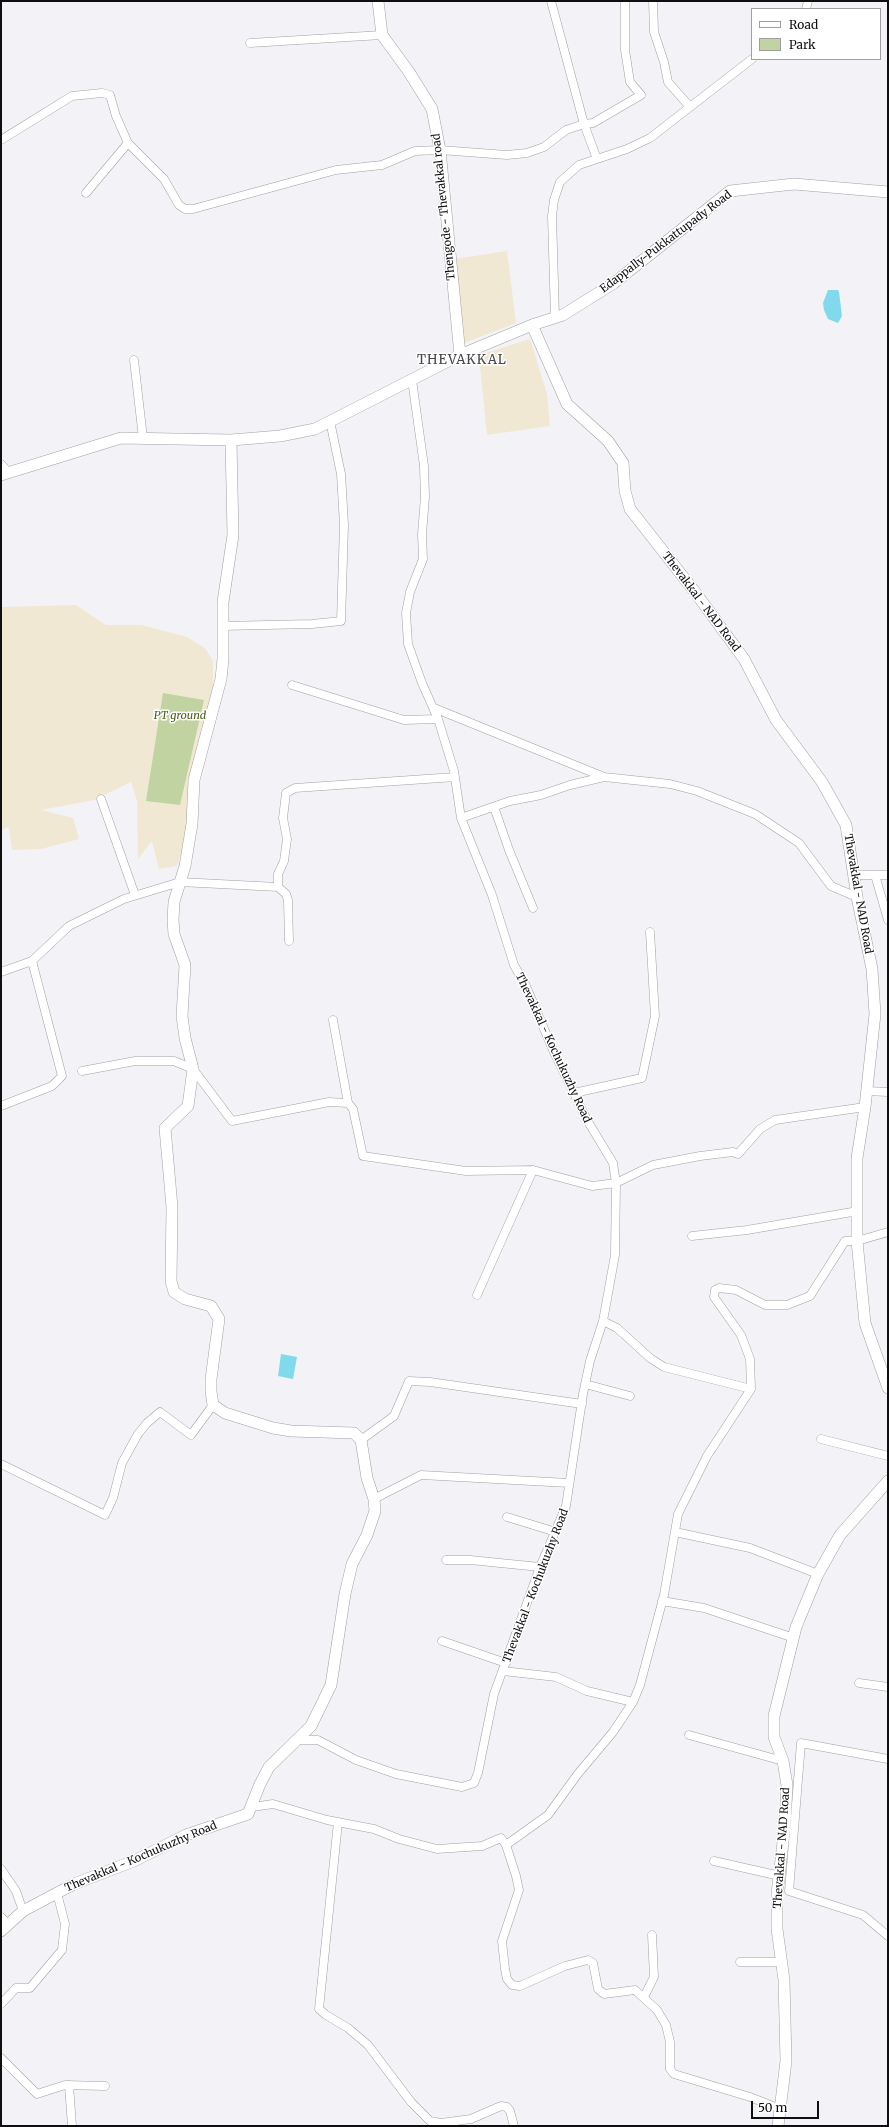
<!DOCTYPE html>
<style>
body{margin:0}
#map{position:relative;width:889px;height:2127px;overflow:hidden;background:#f3f2f6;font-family:Merriweather,serif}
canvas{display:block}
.frame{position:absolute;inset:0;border:2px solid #0f0f10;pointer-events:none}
.legend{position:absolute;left:751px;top:8px;width:130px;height:52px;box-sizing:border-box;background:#fff;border:1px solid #9f9f9f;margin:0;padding:5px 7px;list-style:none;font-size:12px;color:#0f0f10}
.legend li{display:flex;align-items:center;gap:8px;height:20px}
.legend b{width:20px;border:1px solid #9f9f9f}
.scale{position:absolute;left:751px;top:2101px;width:68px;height:18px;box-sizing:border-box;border:2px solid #0f0f10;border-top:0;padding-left:5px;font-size:12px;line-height:14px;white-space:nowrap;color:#0f0f10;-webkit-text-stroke:3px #fff;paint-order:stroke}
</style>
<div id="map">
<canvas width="889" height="2127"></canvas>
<div class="frame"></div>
<ul class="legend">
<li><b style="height:5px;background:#fff"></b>Road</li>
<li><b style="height:11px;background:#c0d3a0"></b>Park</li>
</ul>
<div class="scale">50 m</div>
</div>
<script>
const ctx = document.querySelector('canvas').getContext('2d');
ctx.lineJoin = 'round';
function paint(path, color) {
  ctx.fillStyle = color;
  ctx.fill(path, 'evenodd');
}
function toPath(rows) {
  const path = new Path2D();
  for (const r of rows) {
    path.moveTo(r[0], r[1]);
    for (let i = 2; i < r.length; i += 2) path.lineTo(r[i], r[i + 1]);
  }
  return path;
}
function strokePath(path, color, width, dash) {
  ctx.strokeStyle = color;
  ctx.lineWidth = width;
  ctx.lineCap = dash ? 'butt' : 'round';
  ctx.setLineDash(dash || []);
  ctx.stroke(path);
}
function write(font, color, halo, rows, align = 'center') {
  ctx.font = font + ' Merriweather,serif';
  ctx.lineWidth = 3;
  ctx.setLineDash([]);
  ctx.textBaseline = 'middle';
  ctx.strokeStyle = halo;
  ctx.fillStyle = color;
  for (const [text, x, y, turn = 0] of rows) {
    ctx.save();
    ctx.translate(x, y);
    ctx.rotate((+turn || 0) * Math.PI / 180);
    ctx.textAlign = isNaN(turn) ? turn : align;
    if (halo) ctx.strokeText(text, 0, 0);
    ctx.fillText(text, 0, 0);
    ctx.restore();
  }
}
paint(toPath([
 [507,251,516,323,464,343,454,259],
 [530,339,547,394,550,426,487,435,479,355],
 [76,605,106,625,142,625,187,637,205,648,213,661,213,705,201,733,183,847,177,866,159,869,152,841,138,859,137,801,131,782,94,800,41,810,73,818,79,839,41,849,12,850,9,827,1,830,1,607]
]), '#f1e8d3');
paint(toPath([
 [163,693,204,700,180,805,146,801]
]), '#c0d3a0');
paint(toPath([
 [828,290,838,290,839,292,842,316,838,323,828,319,824,310,823,303],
 [281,1354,297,1357,293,1379,278,1376]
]), '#81d9ec');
const street = toPath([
 [653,1,654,32,664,62,668,82,690,107],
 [806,9,808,1],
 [250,43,382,35],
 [1,140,72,96,102,93,110,95,116,116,128,143,164,179,179,205,185,209,193,209,336,170,382,165,415,151,440,150,507,155,527,153,544,147,566,130,584,124,551,1],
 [597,159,584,124,593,123,641,95,630,82,625,50,625,1],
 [86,193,128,143],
 [555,317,552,216,554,200,560,182,579,165,627,149,650,138,752,59],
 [134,360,143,438],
 [1,464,8,472],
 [222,626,312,624,341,621,344,525,341,474,330,421],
 [292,685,404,720,438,719],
 [434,708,604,777],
 [101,799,135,895],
 [494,807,509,850,533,908],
 [461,818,510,801,541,795,570,785,604,777,670,784,697,791,755,814,799,843,831,886,857,897],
 [854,875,888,875],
 [875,875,888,920],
 [278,887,278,874,284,861,287,839,283,818,286,793,295,788,455,777],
 [1,972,32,961,69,926,124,899,180,882,278,887,286,894,288,900,289,941],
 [333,1020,348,1103],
 [82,1071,135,1061,174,1061,193,1069,232,1121,329,1102,348,1103,353,1109,363,1156,466,1171,533,1170,592,1186,616,1183,653,1165,700,1156,733,1152,738,1154,760,1129,775,1120,865,1107],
 [866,1091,888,1092],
 [574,1093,642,1078,655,1016,650,932],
 [1,1106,52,1086,62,1076,32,961],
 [692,1236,747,1230,858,1211],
 [477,1295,533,1170],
 [603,1321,617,1328,650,1358,664,1367,751,1389],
 [585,1384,630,1396],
 [821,1439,888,1456],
 [361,1440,394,1416,409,1381,430,1382,582,1404],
 [1,1464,105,1515,113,1498,122,1463,138,1434,147,1423,160,1412,191,1435,213,1405],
 [374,1499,421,1475,569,1483],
 [507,1517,556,1532],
 [675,1532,750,1548,818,1574],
 [446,1560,470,1560,540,1567],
 [662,1601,704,1608,794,1638],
 [442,1641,506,1663],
 [503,1671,556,1677,587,1691,633,1702],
 [859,1683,888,1687],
 [689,1735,783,1761],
 [297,1740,318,1740,356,1760,396,1774,462,1787,474,1783,478,1773,494,1694,540,1567,566,1506,583,1394,590,1361,603,1321,615,1255,616,1183,613,1163,587,1120,553,1050,526,986,514,965,492,895,461,818,454,771,438,719,422,683,408,644,406,613,410,592,423,559,422,534,425,497,424,466,412,380],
 [888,1759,801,1743,789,1891,863,1915,888,1936],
 [252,1807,273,1804,327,1820,374,1829,399,1839,437,1849,482,1846,501,1838,506,1845,516,1876,519,1890,502,1941,505,1969,507,1979,512,1985,520,1986,565,1966,588,1960,593,1963,598,1989,604,1994,635,1990,657,2010,666,2025,670,2042,670,2069,674,2074,750,2097,780,2109],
 [338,1822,319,2009,326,2015,348,2028,368,2045,411,2102,430,2121,441,2123,471,2119,501,2106,507,2107,510,2111,514,2126],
 [506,1845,548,1815,577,1775,613,1732,633,1702,640,1685,664,1595,678,1514,707,1456,751,1389,750,1359,741,1335,714,1297,715,1290,719,1288,736,1290,765,1305,787,1305,810,1296,845,1241,857,1241,888,1232],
 [714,1861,780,1876],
 [1,1869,16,1891,23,1911],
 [1,1917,8,1924],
 [740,1962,782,1962],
 [644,1997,654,1977,652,1935],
 [1,2004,16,1988,30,1988,62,1950,65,1924,57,1893],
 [1,2058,37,2094,65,2085,105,2086],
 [69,2085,72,2126]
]);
const secondary = toPath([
 [378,1,382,35,409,72,432,109,440,150,460,355],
 [532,325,567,404,608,441,623,463,625,491,630,509,695,592,744,659,776,720,822,782,846,825,857,897,872,969,875,1014,865,1107,857,1158,857,1241,865,1323,888,1388],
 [1,475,121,438,231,440,280,436,315,429,460,355,532,325,563,315,614,283,730,191,794,184,888,192],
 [1,1931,23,1911,74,1884,134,1861,186,1835,248,1814,260,1784,269,1767,311,1726,331,1685,345,1594,352,1564,367,1535,375,1511,374,1499,367,1478,361,1440,354,1433,291,1431,273,1428,225,1413,213,1405,211,1391,211,1379,219,1319,211,1306,185,1299,174,1292,171,1281,172,1207,165,1128,188,1106,193,1069,185,1038,182,1016,185,965,174,934,173,920,174,902,185,866,192,824,194,780,221,679,223,659,223,602,233,535,231,440],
 [778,2126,786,2061,784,1980,777,1929,777,1894,785,1825,787,1785,783,1761,774,1737,774,1716,796,1627,818,1574,840,1535,888,1481]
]);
strokePath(street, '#a1a0a3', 9);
strokePath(secondary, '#a1a0a3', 12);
strokePath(street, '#fff', 8);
strokePath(secondary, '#fff', 11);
write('11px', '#0f0f10', '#fff', [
 ["Thengode - Thevakkal road",444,207,-96],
 ["Edappally-Pukkattupady Road",666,242,-37],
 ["Thevakkal - NAD Road",701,602,53],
 ["Thevakkal - NAD Road",858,894,80],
 ["Thevakkal - Kochukuzhy Road",553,1048,65],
 ["Thevakkal - Kochukuzhy Road",536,1586,-69],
 ["Thevakkal - NAD Road",782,1848,-86],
 ["Thevakkal - Kochukuzhy Road",141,1857,-23]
]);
write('italic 11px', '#495d1a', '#fff', [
 ["PT ground",180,716]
]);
ctx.letterSpacing = '1px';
write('13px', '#474649', '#fff', [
 ["THEVAKKAL",462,360]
]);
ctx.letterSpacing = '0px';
</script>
